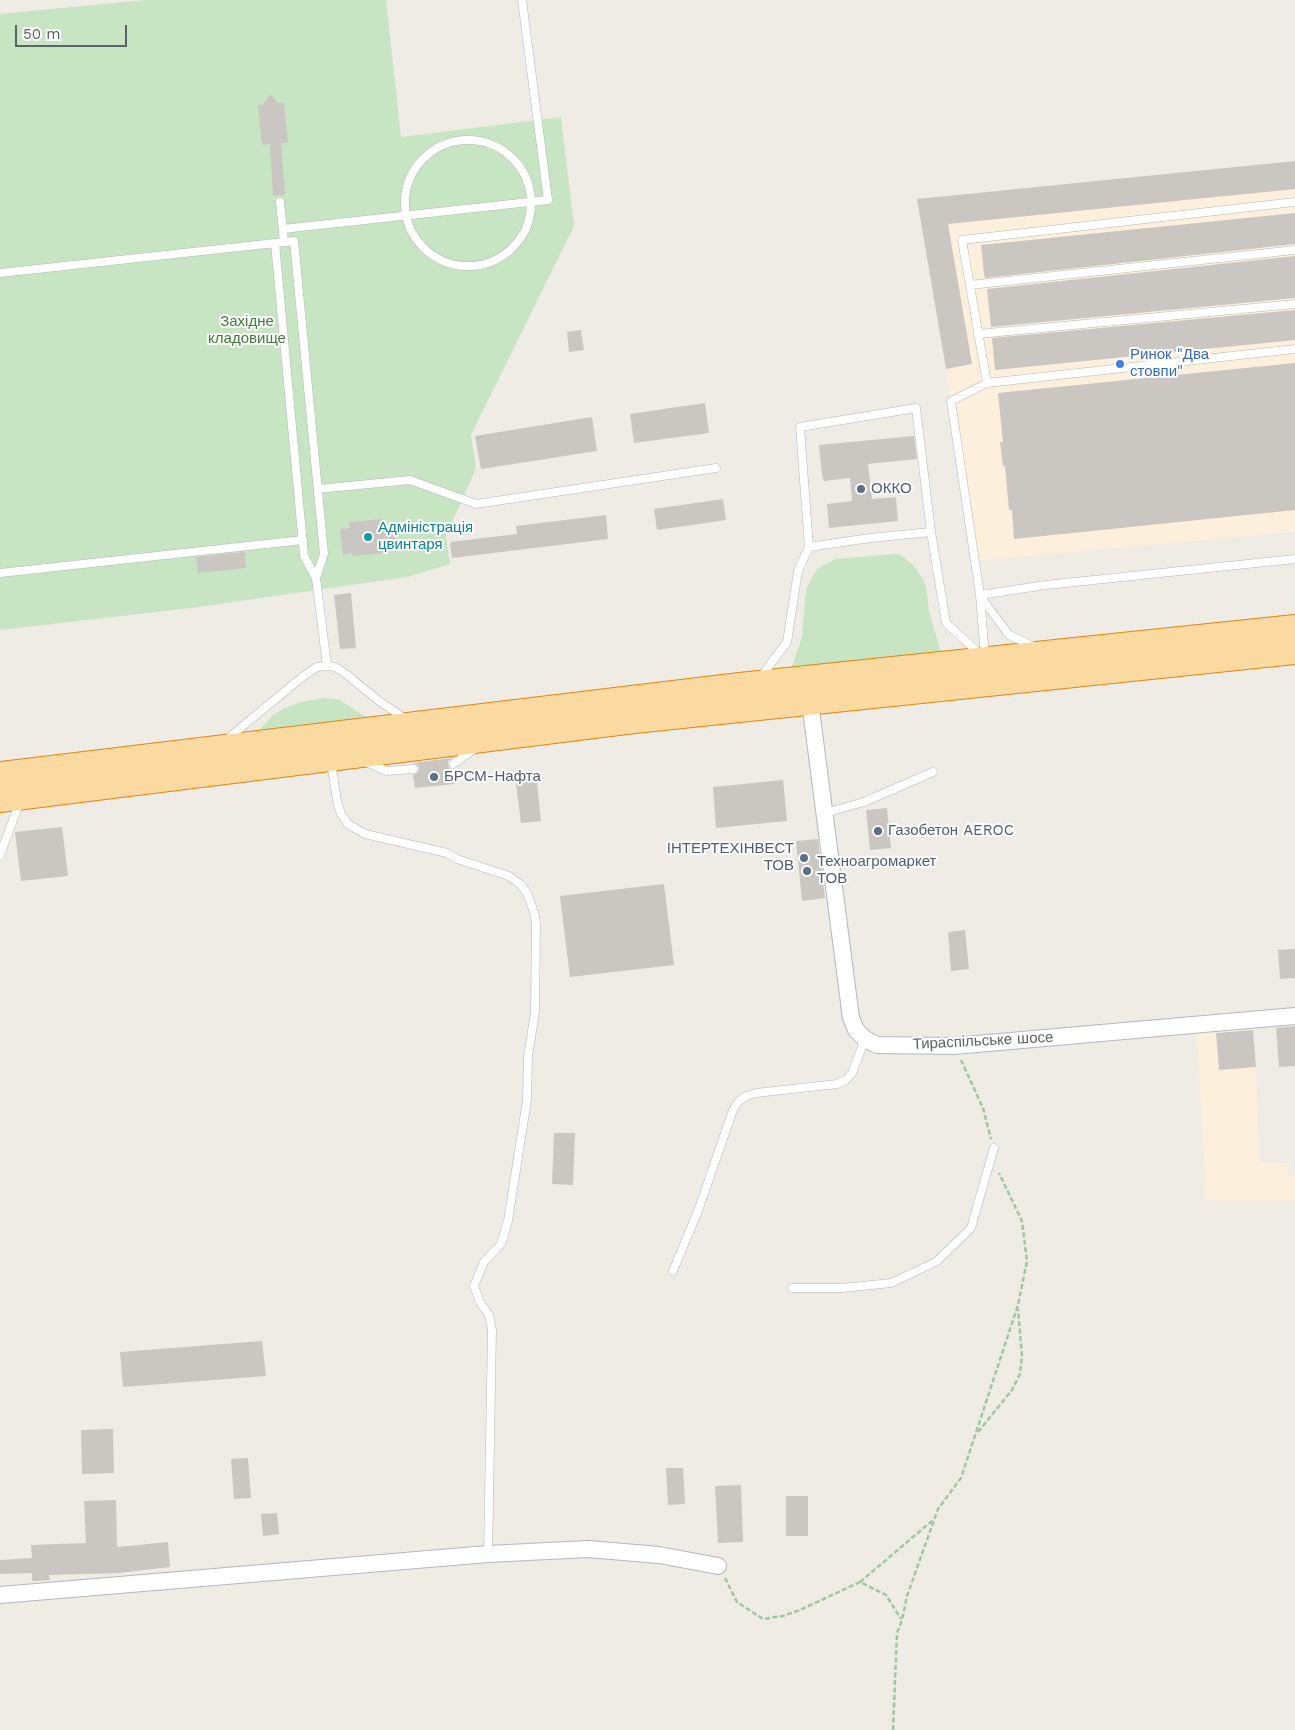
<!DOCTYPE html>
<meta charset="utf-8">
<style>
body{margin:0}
#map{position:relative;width:1295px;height:1730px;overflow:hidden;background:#efebe5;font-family:"Work Sans",sans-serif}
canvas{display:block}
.scale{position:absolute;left:15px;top:25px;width:112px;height:22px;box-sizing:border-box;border:2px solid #5d6265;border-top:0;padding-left:6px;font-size:15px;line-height:18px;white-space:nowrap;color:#5d6265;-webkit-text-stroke:4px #fff;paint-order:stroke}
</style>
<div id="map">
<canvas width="1295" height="1730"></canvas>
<div class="scale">50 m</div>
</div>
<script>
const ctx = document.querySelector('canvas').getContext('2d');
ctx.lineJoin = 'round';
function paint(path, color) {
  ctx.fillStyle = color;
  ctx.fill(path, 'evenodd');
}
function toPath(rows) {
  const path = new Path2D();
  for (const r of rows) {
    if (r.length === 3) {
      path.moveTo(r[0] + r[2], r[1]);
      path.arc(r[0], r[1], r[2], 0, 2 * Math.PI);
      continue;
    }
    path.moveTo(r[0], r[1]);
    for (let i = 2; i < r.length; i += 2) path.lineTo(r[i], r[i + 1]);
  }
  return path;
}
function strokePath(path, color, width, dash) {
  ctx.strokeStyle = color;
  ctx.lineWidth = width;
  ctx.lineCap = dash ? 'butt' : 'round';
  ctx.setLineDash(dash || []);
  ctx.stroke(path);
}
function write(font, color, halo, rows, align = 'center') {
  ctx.font = font + ' "Work Sans",sans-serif';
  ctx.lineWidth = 4;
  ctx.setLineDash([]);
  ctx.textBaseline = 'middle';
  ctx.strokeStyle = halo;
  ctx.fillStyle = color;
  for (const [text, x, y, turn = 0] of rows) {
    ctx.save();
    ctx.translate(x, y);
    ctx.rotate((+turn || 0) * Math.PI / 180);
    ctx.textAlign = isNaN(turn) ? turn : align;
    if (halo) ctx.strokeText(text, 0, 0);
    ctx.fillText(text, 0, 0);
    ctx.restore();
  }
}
paint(toPath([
 [1295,161,1295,532,973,561,946,369,917,199],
 [1252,1024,1256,1067,1259,1162,1289,1163,1288,1175,1295,1175,1295,1201,1206,1201,1197,1030]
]), '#fcf0dd');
paint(toPath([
 [145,0,386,0,401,137,561,117,574,226,471,435,476,468,446,536,450,564,407,577,191,608,0,630,0,14],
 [896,554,902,556,913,565,923,579,926,587,929,611,941,653,790,672,802,637,806,589,817,569,835,559],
 [325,698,340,700,369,719,259,733,262,727,272,716,283,709,301,702]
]), '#c8e5c3');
paint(toPath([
 [270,94,278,103,284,103,288,143,281,143,285,195,273,196,270,144,262,145,258,105,263,105],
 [1295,161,1295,189,948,224,972,364,946,369,917,199],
 [1295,213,1295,244,985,278,984,274,981,245],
 [1295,256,1295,298,991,327,987,289],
 [1295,310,1295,340,995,370,992,338],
 [581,330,584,350,569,352,567,332],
 [1295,363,1295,510,1014,539,1012,510,1009,510,1005,466,1003,466,1000,442,1003,442,998,393],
 [705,403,709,433,634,443,630,414],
 [592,417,597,451,481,469,475,436],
 [914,436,917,459,868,464,872,499,896,497,898,521,829,528,827,504,852,501,850,478,824,481,822,475,819,445],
 [723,499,726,520,657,530,654,509],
 [606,515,608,539,452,558,450,542,517,534,516,526],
 [381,519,383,532,394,531,396,549,385,550,385,553,352,556,352,553,343,555,340,529,350,528,349,522],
 [245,552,246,568,198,573,196,557],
 [351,593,356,648,340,649,334,595],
 [452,758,448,761,448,765,450,769,454,770,455,784,415,788,413,775,418,772,419,768,416,764,412,763],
 [536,773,541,821,521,823,515,776],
 [783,780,787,821,716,828,713,787],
 [887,808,891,848,870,850,866,810],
 [62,827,68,876,21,881,15,832],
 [818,839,825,898,802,901,796,841],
 [664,884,674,965,570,977,560,896],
 [965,930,969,969,951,971,948,932],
 [1295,949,1295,978,1280,979,1278,950],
 [1295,1026,1295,1066,1279,1067,1276,1028],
 [1253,1030,1256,1067,1219,1070,1216,1033],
 [554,1133,575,1133,573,1185,552,1184],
 [262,1341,266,1376,123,1387,120,1352],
 [113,1429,114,1473,82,1474,81,1430],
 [248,1458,251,1498,234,1499,231,1459],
 [666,1468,683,1468,685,1504,668,1505],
 [741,1485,743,1542,718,1543,715,1486],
 [786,1496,808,1496,808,1536,786,1536],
 [116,1500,117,1547,168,1542,170,1567,118,1573,49,1575,50,1580,32,1581,32,1573,0,1574,0,1560,32,1558,31,1545,86,1543,84,1501],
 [277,1513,279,1534,263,1536,261,1514]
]), '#cac6c1');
const service = toPath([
 [468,203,63],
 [280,202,284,242],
 [283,229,548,200,522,0],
 [275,243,304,556,316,578,327,666],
 [0,273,294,241,324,554,316,578],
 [970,285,1295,250],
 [978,334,1295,304],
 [987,383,1295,349],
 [318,489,410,480,476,504,716,468],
 [809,547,800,427,916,408,931,532],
 [0,573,303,540],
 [980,595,1046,585,1295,559],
 [981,597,1009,635,1035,647],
 [985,657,980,595,951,401,987,383,962,240,1295,202],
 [761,677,787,642,798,571,809,547,870,538,931,532,946,623,980,654],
 [226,740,301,678,317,667,327,666,335,667,346,674,379,701,407,720],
 [331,762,337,801,341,814,348,824,365,834,447,853,457,859,509,876,520,884,527,893,535,915,536,926,535,1012,528,1057,527,1100,508,1221,501,1244,484,1262,474,1286,480,1302,489,1315,492,1330,488,1554],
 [366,762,387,771,413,769],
 [453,764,476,748],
 [825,813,864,802,933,772],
 [0,855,20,801],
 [673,1271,698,1211,733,1110,738,1102,746,1096,756,1093,837,1084,846,1080,852,1073,865,1039],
 [792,1288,842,1288,891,1283,936,1262,971,1228,994,1148]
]);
const minor = toPath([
 [810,702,851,1018,856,1030,865,1039,877,1045,954,1046,1295,1016],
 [0,1595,488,1554,588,1549,659,1555,718,1566]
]);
const trunk = toPath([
 [0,775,740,686,1295,628],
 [0,799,634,720,1295,651]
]);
strokePath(service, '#b5b8bb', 9);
strokePath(minor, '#b5b8bb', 18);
strokePath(trunk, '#e9830b', 28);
strokePath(toPath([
 [961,1060,983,1108,991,1139],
 [978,1432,1012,1390,1020,1374,1022,1356,1018,1309],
 [725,1578,737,1602,763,1619,783,1616,800,1610,860,1582,886,1595,901,1619],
 [860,1582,933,1520],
 [893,1730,897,1633,902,1620,907,1596,938,1509,961,1478,1018,1305,1027,1261,1022,1221,999,1173]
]), '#9ec8a3', 2.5, [5, 2.5]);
strokePath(service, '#fff', 8);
strokePath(minor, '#fff', 16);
strokePath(trunk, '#fadaa0', 26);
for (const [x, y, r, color] of [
 [1120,364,5,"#3f7fe0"],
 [861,489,5,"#5c6f8a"],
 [368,537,5,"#0f9aa8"],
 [434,777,5,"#5c6f8a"],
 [878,831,5,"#5c6f8a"],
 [804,858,5,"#5c6f8a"],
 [807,871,5,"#5c6f8a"]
]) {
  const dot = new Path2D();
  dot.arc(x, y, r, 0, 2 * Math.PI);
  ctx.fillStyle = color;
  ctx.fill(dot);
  strokePath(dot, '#fff', 2);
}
write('15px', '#408138', '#fff', [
 ["Західне",247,322],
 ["кладовище",247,339]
]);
write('15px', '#366cbe', '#fff', [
 ["Ринок \"Два",1130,355],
 ["стовпи\"",1130,372]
], 'left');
write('15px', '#4e5e75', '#fff', [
 ["ОККО",871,489],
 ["БРСМ-Нафта",444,777],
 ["Газобетон AEROC",888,831],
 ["ІНТЕРТЕХІНВЕСТ",794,849,"right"],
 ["ТОВ",794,866,"right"],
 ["Техноагромаркет",817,862],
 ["ТОВ",817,879]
], 'left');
write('15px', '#0d838f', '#fff', [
 ["Адміністрація",378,528],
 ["цвинтаря",378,545]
], 'left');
write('15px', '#5d6265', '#fff', [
 ["Тираспільське шосе",983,1041,-3]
]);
</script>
